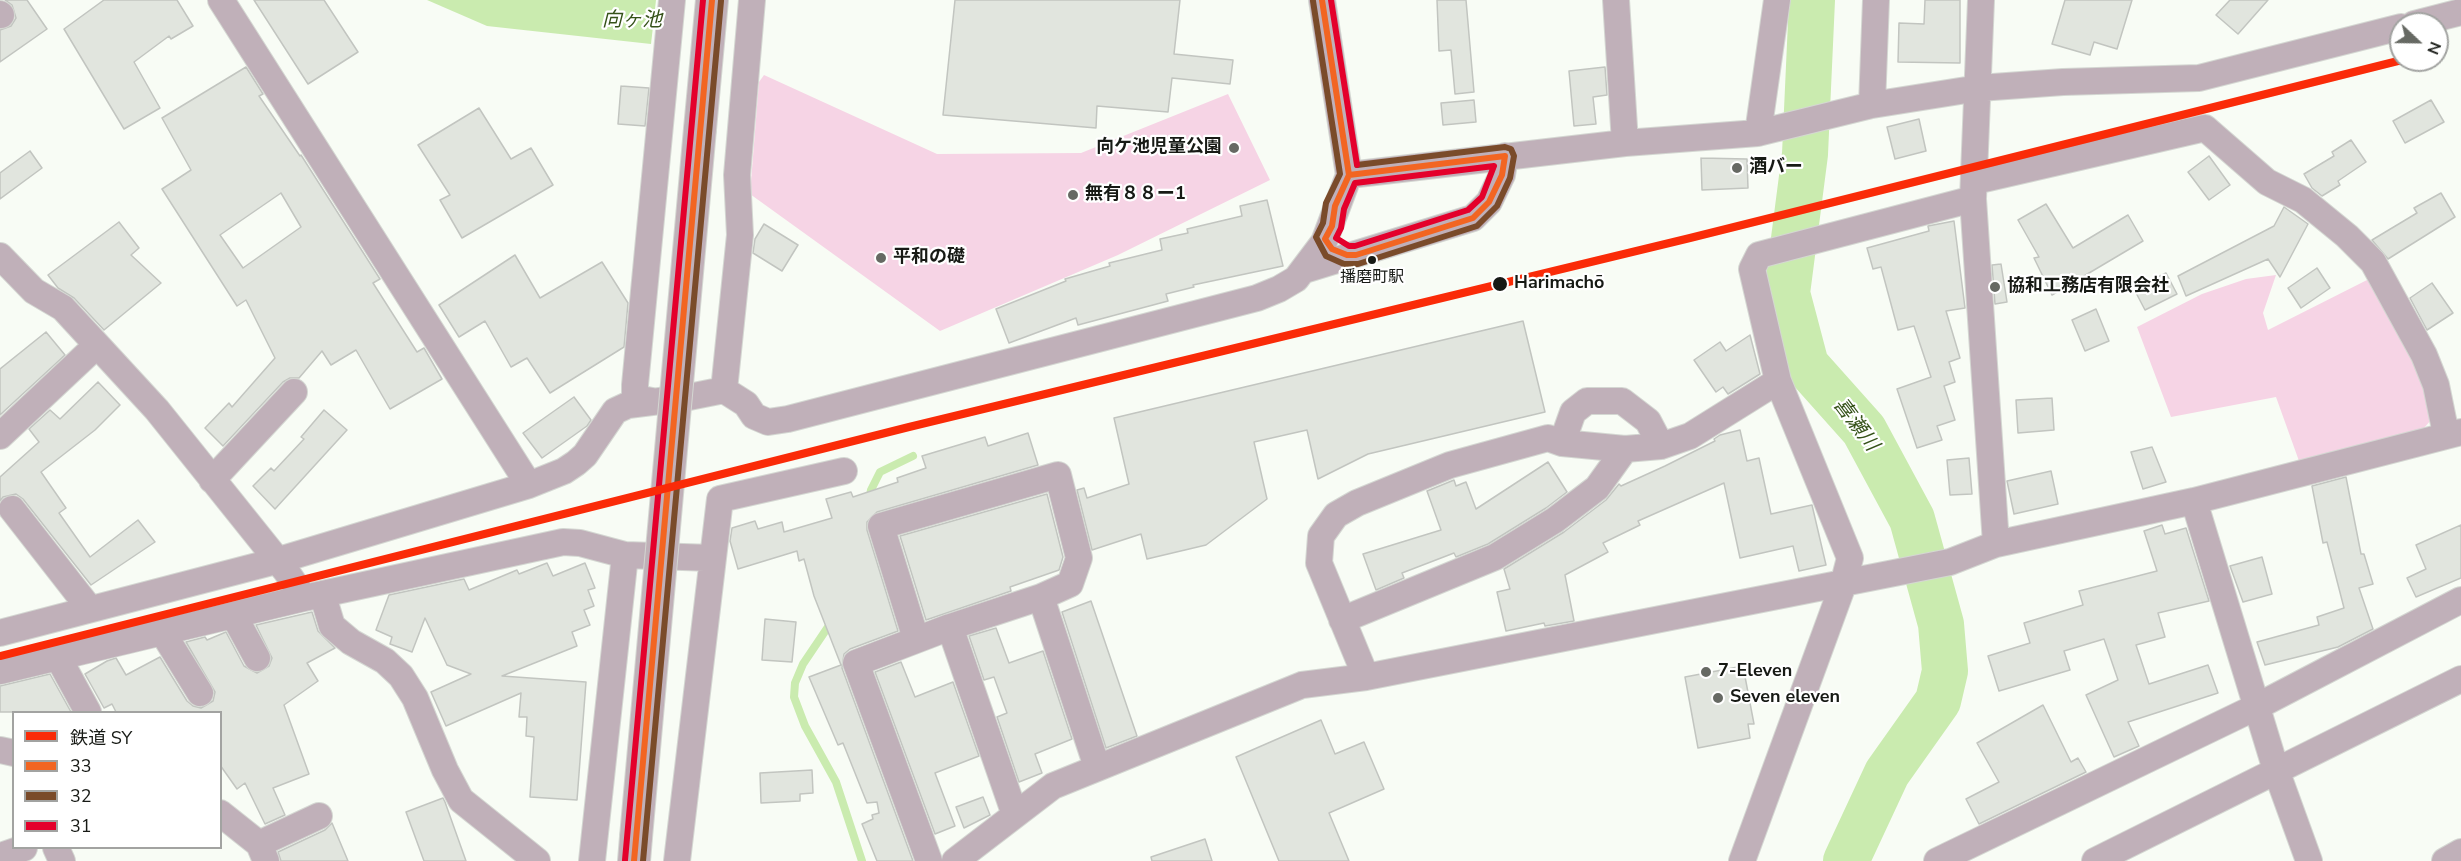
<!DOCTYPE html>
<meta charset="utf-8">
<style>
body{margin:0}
#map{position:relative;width:2461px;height:861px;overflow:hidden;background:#f8fcf5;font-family:"Nunito Sans","Noto Sans JP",sans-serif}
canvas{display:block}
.legend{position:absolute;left:12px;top:711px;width:210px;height:138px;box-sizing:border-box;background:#fff;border:2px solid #a2a3a1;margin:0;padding:8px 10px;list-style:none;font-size:18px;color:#171a15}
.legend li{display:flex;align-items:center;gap:12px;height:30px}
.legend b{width:30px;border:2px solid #a2a3a1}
.north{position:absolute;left:2389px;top:12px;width:60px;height:60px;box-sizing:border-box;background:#fff;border:2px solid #a2a3a1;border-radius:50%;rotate:112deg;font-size:16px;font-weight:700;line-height:24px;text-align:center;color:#171a15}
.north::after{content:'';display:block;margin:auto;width:21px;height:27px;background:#666963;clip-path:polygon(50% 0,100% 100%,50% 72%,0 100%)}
</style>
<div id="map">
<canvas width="2461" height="861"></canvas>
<ul class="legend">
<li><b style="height:8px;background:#fa2b08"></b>鉄道 SY</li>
<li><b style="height:8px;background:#f26522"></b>33</li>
<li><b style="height:8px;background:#7a4b2a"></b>32</li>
<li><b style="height:8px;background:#e4002b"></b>31</li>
</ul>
<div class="north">N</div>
</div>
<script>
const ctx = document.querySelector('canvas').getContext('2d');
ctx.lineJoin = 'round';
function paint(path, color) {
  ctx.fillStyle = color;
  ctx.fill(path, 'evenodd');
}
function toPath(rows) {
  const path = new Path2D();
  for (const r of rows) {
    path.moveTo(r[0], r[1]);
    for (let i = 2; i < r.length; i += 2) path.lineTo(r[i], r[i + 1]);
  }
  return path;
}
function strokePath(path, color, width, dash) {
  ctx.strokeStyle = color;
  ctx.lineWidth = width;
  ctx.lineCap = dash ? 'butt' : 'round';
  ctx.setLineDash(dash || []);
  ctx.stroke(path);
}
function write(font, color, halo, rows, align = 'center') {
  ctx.font = font + ' "Nunito Sans","Noto Sans JP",sans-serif';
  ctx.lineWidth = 4.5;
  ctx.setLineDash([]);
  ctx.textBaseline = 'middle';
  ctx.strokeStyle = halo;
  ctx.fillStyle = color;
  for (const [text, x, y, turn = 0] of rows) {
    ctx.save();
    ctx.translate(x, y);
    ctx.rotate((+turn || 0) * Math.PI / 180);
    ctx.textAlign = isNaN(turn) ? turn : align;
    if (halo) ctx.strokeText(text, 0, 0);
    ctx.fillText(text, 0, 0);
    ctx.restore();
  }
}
paint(toPath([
 [764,75,937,154,1081,153,1228,94,1270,180,1118,255,940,331,750,194,759,82],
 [2276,275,2263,313,2268,330,2371,278,2429,391,2431,420,2424,428,2299,461,2276,397,2171,417,2137,327,2202,294,2246,279]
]), '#f6d4e5');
paint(toPath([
 [427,0,656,0,651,44,487,26]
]), '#caebaf');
strokePath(toPath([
 [869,501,871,490,880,472,913,456],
 [832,621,803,664,795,683,794,697,805,726,836,782,862,861]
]), '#caebaf', 8);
strokePath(toPath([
 [1812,0,1805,154,1787,293,1806,365,1864,430,1912,519,1941,624,1945,671,1938,701,1887,773,1846,861]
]), '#caebaf', 46);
const building = toPath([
 [5,0,27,0,47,29,0,62,0,30,11,26,16,18,12,5,5,0],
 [104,0,177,0,193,26,171,39,169,36,134,62,160,108,124,129,64,29,104,0],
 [254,0,324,0,358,52,308,84,254,0],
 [955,0,1180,0,1174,54,1233,60,1230,84,1172,78,1168,112,1097,106,1096,128,943,115,955,0],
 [1437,0,1466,0,1474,92,1455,94,1451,50,1439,51,1437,0],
 [1925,0,1960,0,1960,63,1898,62,1899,23,1924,24,1925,0],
 [2065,0,2132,0,2117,49,2094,42,2090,55,2052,44,2065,0],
 [2230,0,2268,0,2238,34,2216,15,2230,0],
 [246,67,263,94,259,96,300,156,301,155,380,279,373,283,417,352,424,348,442,379,390,409,356,350,331,365,322,351,299,378,290,378,283,382,223,446,205,428,229,403,232,407,275,358,246,300,237,306,162,189,191,170,162,118,246,67],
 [281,193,301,227,243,268,220,235,281,193],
 [1605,67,1607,95,1593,97,1596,124,1574,126,1569,71,1605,67],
 [621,86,649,88,645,126,618,124,621,86],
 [1474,100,1476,122,1443,125,1441,103,1474,100],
 [2431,100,2444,122,2405,143,2393,121,2431,100],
 [479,108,511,159,531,148,553,185,462,238,440,200,450,195,418,145,479,108],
 [1919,119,1926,151,1895,159,1887,127,1919,119],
 [2351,140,2366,162,2338,181,2340,185,2322,196,2312,188,2304,174,2334,156,2332,152,2351,140],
 [30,151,42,168,0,199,0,173,30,151],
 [2209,156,2230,185,2209,200,2188,172,2209,156],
 [1701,158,1747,159,1748,188,1702,190,1701,158],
 [2441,193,2455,217,2388,259,2372,240,2417,213,2414,208,2441,193],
 [1267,200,1283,266,1193,285,1194,287,1166,294,1168,301,1078,325,1076,318,1009,343,996,309,1066,281,1065,279,1110,266,1109,263,1162,250,1160,239,1188,233,1187,229,1242,216,1240,206,1267,200],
 [2046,204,2073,248,2128,215,2143,241,2052,295,2034,258,2039,257,2018,220,2046,204],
 [2284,207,2308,224,2280,277,2268,259,2186,296,2178,276,2274,226,2284,207],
 [1954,221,1965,308,1946,311,1960,358,1949,362,1955,382,1944,386,1955,420,1937,426,1942,440,1917,448,1897,389,1931,377,1914,326,1898,330,1881,267,1873,269,1867,248,1929,231,1928,226,1954,221],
 [119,222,139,248,131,255,161,283,104,330,74,298,58,288,48,275,119,222],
 [764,224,798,245,782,271,753,253,755,239,764,224],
 [515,255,540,298,602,262,628,303,624,347,550,393,527,358,511,367,485,321,459,337,439,305,515,255],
 [2001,264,2007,302,1995,304,1992,265,2001,264],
 [2317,268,2330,288,2301,308,2288,288,2317,268],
 [2166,273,2177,294,2145,310,2134,289,2166,273],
 [2432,283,2453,313,2427,330,2410,298,2432,283],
 [2096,309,2109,341,2085,351,2072,320,2096,309],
 [1523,321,1545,412,1368,454,1318,479,1307,430,1254,442,1267,499,1206,545,1147,559,1141,534,1092,550,1077,490,1084,488,1087,498,1129,484,1114,418,1523,321],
 [46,332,65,355,0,415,0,369,46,332],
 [1750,335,1760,374,1728,394,1723,387,1716,392,1694,360,1720,342,1726,351,1750,335],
 [98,382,120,405,95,430,41,472,66,508,59,513,90,557,138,520,155,542,91,585,23,499,16,494,3,497,0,501,0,477,39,442,29,429,50,410,60,419,98,382],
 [574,397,591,420,587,426,542,458,523,433,574,397],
 [2052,398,2054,430,2018,433,2016,400,2052,398],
 [324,410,347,430,275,509,253,486,271,468,274,471,304,439,301,437,324,410],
 [1740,430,1747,461,1759,458,1771,514,1812,505,1826,565,1799,571,1793,546,1740,558,1724,483,1638,521,1640,525,1603,543,1608,552,1565,575,1574,621,1545,626,1544,623,1506,631,1497,592,1510,589,1504,569,1564,532,1606,500,1619,484,1621,486,1665,466,1715,441,1714,439,1720,435,1740,430],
 [1028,433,1038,465,877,512,867,522,867,530,898,631,850,649,844,654,842,668,913,861,877,861,862,824,873,819,872,815,879,813,877,802,867,803,843,743,838,745,809,677,841,665,814,596,804,559,799,561,797,551,738,569,730,541,732,528,755,521,758,529,782,522,784,532,832,518,826,499,851,492,853,497,898,482,897,478,926,468,922,456,985,437,988,446,1028,433],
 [2152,447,2166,482,2143,489,2131,452,2152,447],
 [1969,458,1972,494,1950,495,1947,460,1969,458],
 [1548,462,1567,492,1546,508,1488,544,1456,557,1454,553,1402,573,1404,578,1376,590,1363,554,1441,530,1427,491,1454,480,1456,486,1466,482,1476,509,1548,462],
 [2051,471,2058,504,2014,514,2007,481,2051,471],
 [2346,477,2361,554,2364,554,2373,584,2359,588,2373,629,2338,647,2265,665,2257,642,2319,625,2317,617,2344,608,2327,542,2323,543,2312,486,2346,477],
 [1047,494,1063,557,1059,570,1010,587,1011,591,926,620,900,536,1047,494],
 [2162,525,2165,534,2186,528,2209,601,2158,613,2165,637,2136,645,2149,684,2208,665,2218,693,2128,722,2139,746,2114,757,2086,695,2118,680,2104,639,2064,651,2070,670,1999,691,1988,656,2030,643,2024,623,2083,605,2079,591,2157,571,2144,531,2162,525],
 [2461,525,2461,578,2416,597,2407,578,2426,569,2416,545,2461,525],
 [2262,557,2272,594,2243,602,2230,566,2262,557],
 [547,563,553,576,585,563,595,588,588,590,594,606,584,610,590,625,572,632,577,646,502,676,586,682,577,800,530,797,534,737,526,736,527,717,519,717,521,693,446,726,431,692,471,674,447,665,425,618,412,652,390,644,392,637,376,630,389,595,464,579,469,590,517,570,519,574,547,563],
 [1091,601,1137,736,1106,748,1062,612,1091,601],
 [312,612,318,631,335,648,307,663,318,681,284,705,309,774,273,788,285,815,265,824,245,783,237,789,220,765,220,712,116,712,112,704,104,708,85,674,107,661,116,658,126,675,160,657,187,701,193,706,201,708,213,701,215,692,186,642,205,637,207,640,226,632,244,666,257,673,269,666,272,658,256,625,312,612],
 [765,619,796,622,792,662,762,660,765,619],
 [996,628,1009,663,1043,651,1072,739,1035,754,1042,773,1019,782,997,717,1007,713,994,677,984,680,969,636,996,628],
 [901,662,915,697,953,682,979,756,935,773,955,826,935,834,875,672,901,662],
 [1743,666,1754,724,1748,724,1750,738,1698,748,1685,677,1743,666],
 [50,674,71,712,0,712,0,686,50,674],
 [2043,705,2071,762,2078,758,2086,772,1979,824,1966,799,1999,782,1977,743,2043,705],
 [1321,720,1335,754,1364,742,1384,789,1329,813,1349,861,1279,861,1236,757,1321,720],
 [812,770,813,793,800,794,800,801,761,803,760,773,812,770],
 [983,797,990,815,964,828,956,807,983,797],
 [443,798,445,802,466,861,424,861,406,812,443,798],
 [332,823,348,861,281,861,278,852,325,830,332,823],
 [1205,839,1212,861,1152,861,1151,857,1205,839]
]);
paint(building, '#e1e5de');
strokePath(building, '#c2c5c0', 1.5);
const minor = toPath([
 [221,0,529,485],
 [1616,0,1625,143],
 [1981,0,1973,199,1996,544],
 [0,14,1,15],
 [2414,24,2461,12],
 [1872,105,1876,0],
 [1758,133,1777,0],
 [1349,175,1625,143,1758,133,1872,105,1979,88,2063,82,2199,78,2401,27],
 [1975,181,2205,128,2267,182,2303,200,2347,236,2373,262,2424,355,2436,385,2446,434],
 [0,256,34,291,63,308,157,410,286,571,304,598],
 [1304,270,1473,218,1489,202,1502,175,1505,156],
 [724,390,740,235,737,175,752,0],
 [652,401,641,399,635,393,635,385,672,0],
 [0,436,97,345],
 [1562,443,1573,412,1587,401,1622,401,1648,421,1661,446],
 [212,480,294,392],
 [2194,501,2276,770,2309,861],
 [12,509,90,609],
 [323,596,332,626,351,642,385,661,401,676,415,698,445,770,461,800,537,861],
 [234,616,257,658],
 [1342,620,1495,557,1555,520,1597,488,1625,449],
 [950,627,1015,815],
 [0,633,276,561,529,485,564,471,576,463,585,455,615,411,628,405,684,398,724,390,746,404,754,416,768,422,788,419,1257,298,1279,289,1296,279,1324,242,1349,175,1322,0],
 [163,633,200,693],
 [916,639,881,526,1058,475,1079,558,1070,584,1041,597],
 [59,659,88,712],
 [0,671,304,598,563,542,580,543,625,555,712,558],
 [1366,677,1319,563,1321,536,1336,515,1357,503,1450,465,1548,438,1562,443,1625,449,1661,446,1690,436,1778,381],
 [0,750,14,753],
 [220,813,259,844,266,861],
 [259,844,319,816],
 [56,848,62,861],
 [1,856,24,848],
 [592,861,625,555],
 [677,861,720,499,844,471],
 [929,861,856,663,950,627,1041,597,1097,767],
 [955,861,1053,786,1302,685,1366,677,1950,562,1996,544,2194,501,2461,432],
 [1742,861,1843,585,1850,558,1778,381,1752,269,1759,255,1973,199],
 [1937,861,2256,707,2461,600],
 [2095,861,2461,679],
 [2445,861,2461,852]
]);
const major = toPath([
 [700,129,712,0],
 [634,861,636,837]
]);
strokePath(minor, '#d4d7d2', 28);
strokePath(major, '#d4d7d2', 34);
strokePath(minor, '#c0b0b9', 26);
strokePath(major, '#c0b0b8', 32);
const majorBridge = toPath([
 [636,837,700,129]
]);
strokePath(majorBridge, '#d4d7d2', 34, []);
strokePath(majorBridge, '#c0b0b8', 32);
strokePath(toPath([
 [1322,0,1349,175],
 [1505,156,1502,175,1489,202,1473,218,1356,255,1347,255,1332,249,1325,239,1332,226,1335,206,1349,175,1505,156],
 [634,861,712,0]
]), '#f26522', 6);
strokePath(toPath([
 [1313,1,1340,174,1326,203,1323,223,1316,237,1326,256,1344,264,1358,264,1477,226,1497,206,1510,178,1514,156,1511,149,1505,147,1357,165],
 [643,861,721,1]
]), '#7a4b2a', 6);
strokePath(toPath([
 [1331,0,1357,165],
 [1494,166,1482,197,1468,210,1355,246,1349,246,1336,238,1341,228,1344,209,1355,183,1494,166],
 [625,860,703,0]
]), '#e4002b', 6);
strokePath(toPath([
 [0,656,909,427,1690,238,2402,60]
]), '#fa2b08', 8);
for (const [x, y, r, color] of [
 [1234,148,6,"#666963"],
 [1737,168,6,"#666963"],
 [1073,195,6,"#666963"],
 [881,258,6,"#666963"],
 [1372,260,5,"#171a15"],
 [1500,284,8,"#171a15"],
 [1995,287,6,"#666963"],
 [1706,672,6,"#666963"],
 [1718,698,6,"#666963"]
]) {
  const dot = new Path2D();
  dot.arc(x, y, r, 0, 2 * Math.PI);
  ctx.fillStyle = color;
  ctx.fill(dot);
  strokePath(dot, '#fff', 2);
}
write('16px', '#171a15', '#fff', [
 ["播磨町駅",1372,278]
]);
write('bold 18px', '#171a15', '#fff', [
 ["向ケ池児童公園",1222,148,"right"],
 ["酒バー",1749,168],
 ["無有８８ー1",1085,195],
 ["平和の礎",893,258],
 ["協和工務店有限会社",2007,287],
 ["7-Eleven",1718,672],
 ["Seven eleven",1730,698]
], 'left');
write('bold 18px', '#171a15', '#fff', [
 ["Harimachō",1514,284]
], 'left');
write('italic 20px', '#355219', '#fff', [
 ["向ヶ池",632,21],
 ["喜瀬川",1855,425,53]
]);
</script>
